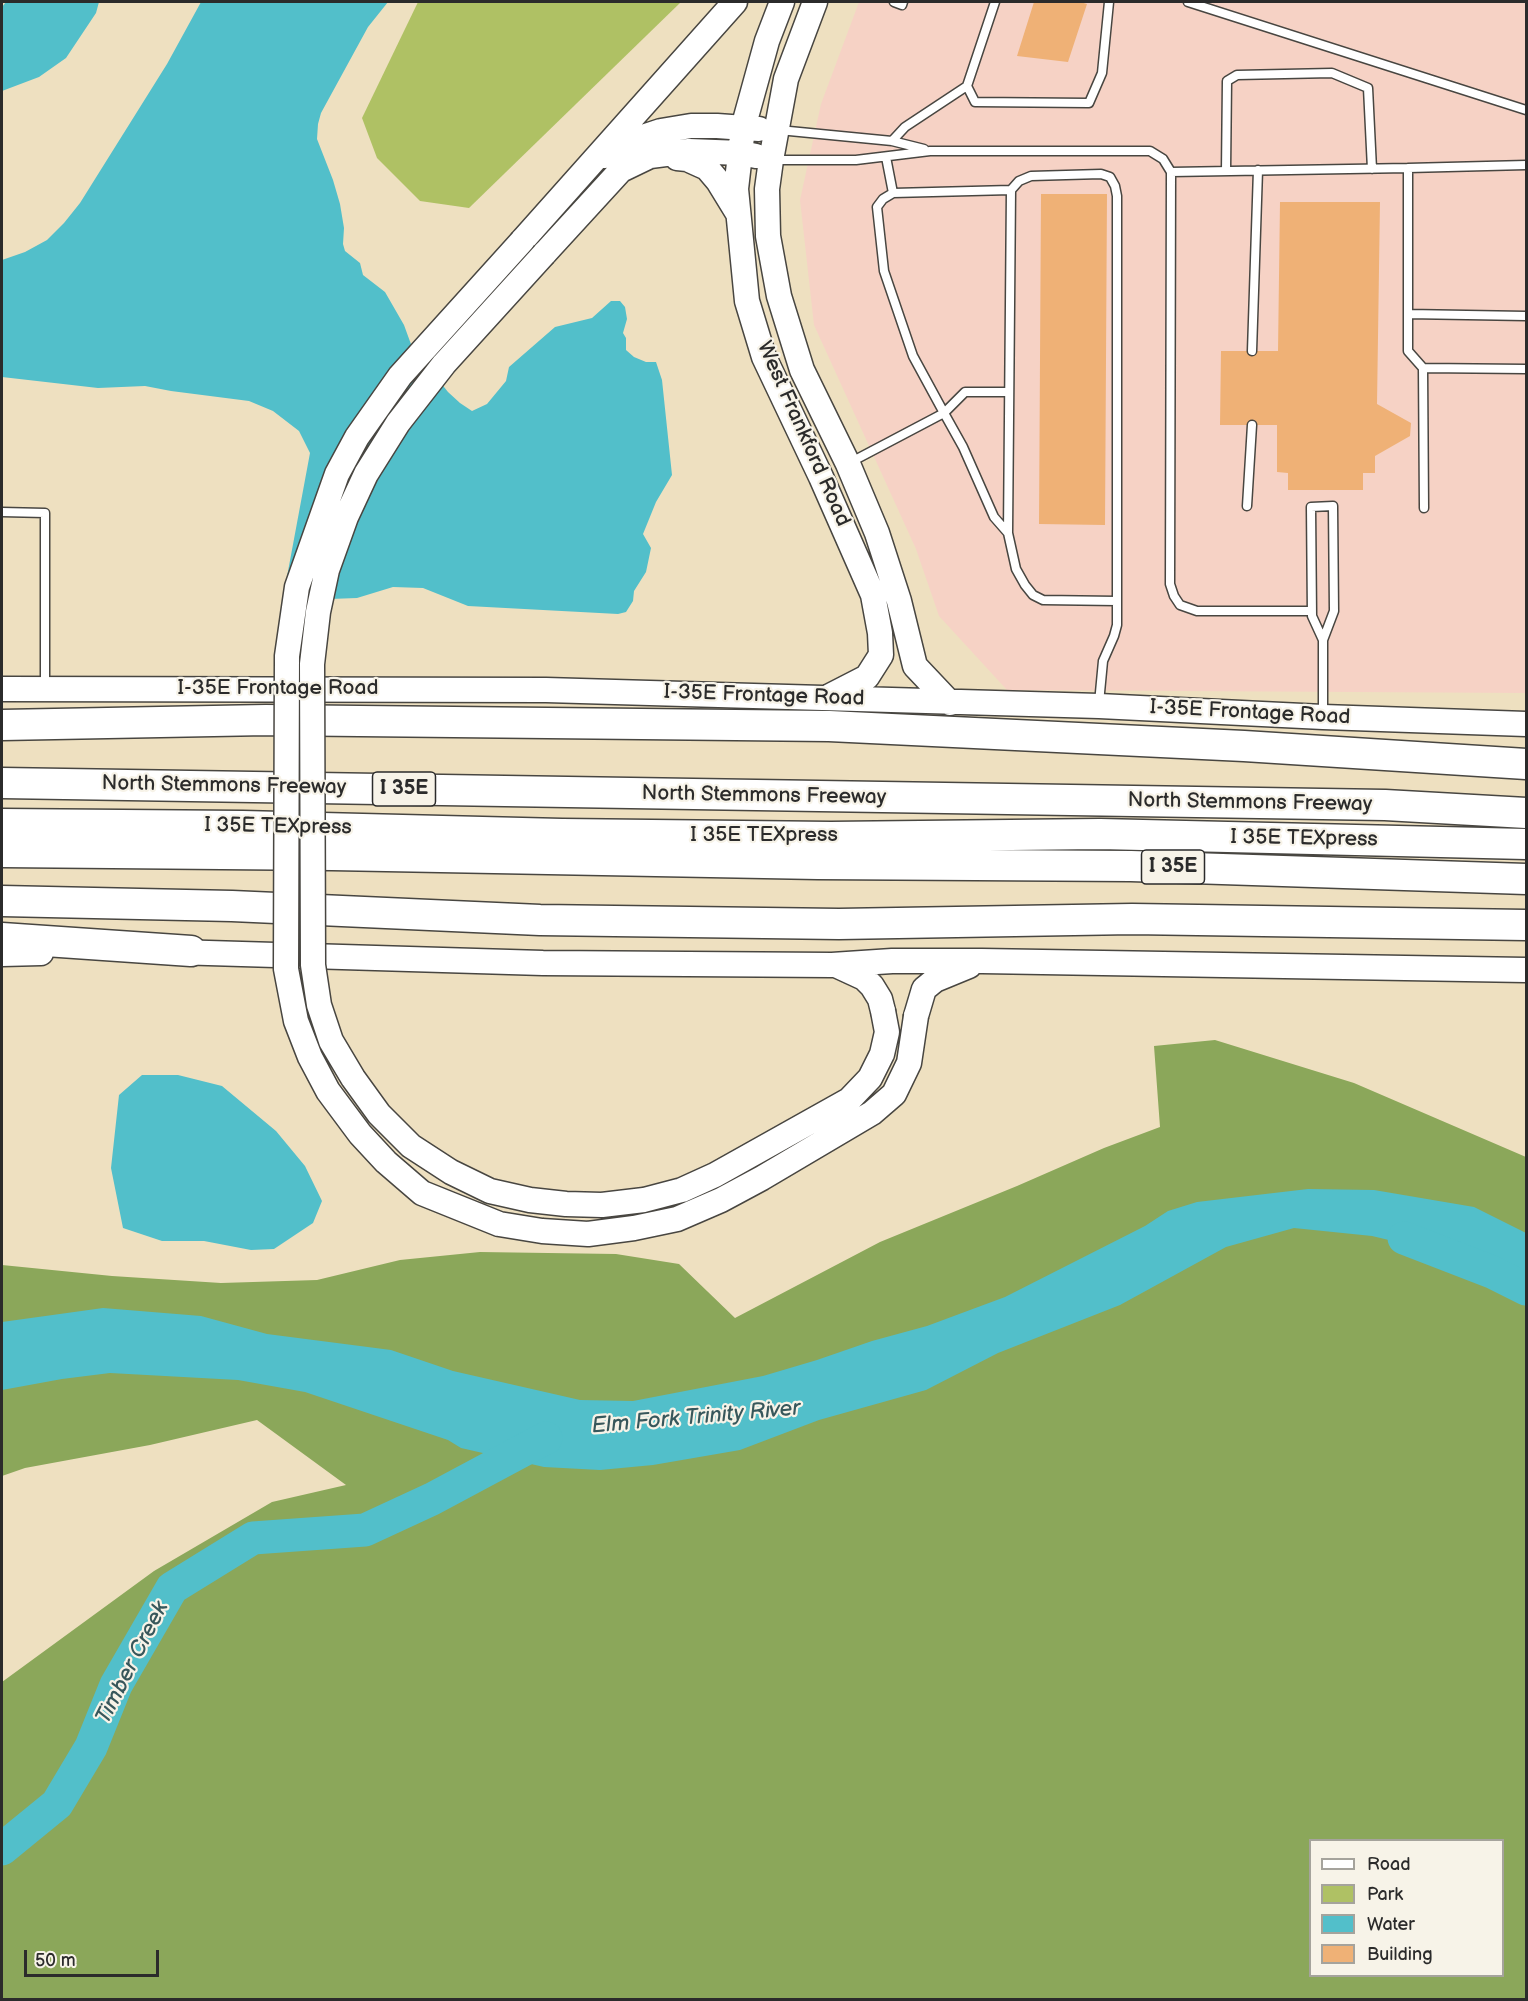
<!DOCTYPE html>
<style>
body{margin:0}
#map{position:relative;width:1528px;height:2001px;overflow:hidden;background:#eee0c0;font-family:"Balsamiq Sans",sans-serif}
canvas{display:block}
.frame{position:absolute;inset:0;border:3px solid #2b2b2b;pointer-events:none}
.legend{position:absolute;left:1309px;top:1839px;width:195px;height:138px;box-sizing:border-box;background:#f7f3e8;border:2px solid #a5a39c;margin:0;padding:8px 10px;list-style:none;font-size:18px;color:#2b2b2b}
.legend li{display:flex;align-items:center;gap:12px;height:30px}
.legend b{width:30px;border:2px solid #a5a39c}
.scale{position:absolute;left:24px;top:1950px;width:135px;height:27px;box-sizing:border-box;border:3px solid #2b2b2b;border-top:0;padding-left:8px;font-size:18px;line-height:21px;white-space:nowrap;color:#2b2b2b;-webkit-text-stroke:4px #f7f3e8;paint-order:stroke}
</style>
<div id="map">
<canvas width="1528" height="2001"></canvas>
<div class="frame"></div>
<ul class="legend">
<li><b style="height:8px;background:#fff"></b>Road</li>
<li><b style="height:16px;background:#afc164"></b>Park</li>
<li><b style="height:16px;background:#52bfca"></b>Water</li>
<li><b style="height:16px;background:#efb176"></b>Building</li>
</ul>
<div class="scale">50 m</div>
</div>
<script>
const ctx = document.querySelector('canvas').getContext('2d');
ctx.lineJoin = 'round';
function paint(path, color) {
  ctx.fillStyle = color;
  ctx.fill(path, 'evenodd');
}
function toPath(rows) {
  const path = new Path2D();
  for (const r of rows) {
    path.moveTo(r[0], r[1]);
    for (let i = 2; i < r.length; i += 2) path.lineTo(r[i], r[i + 1]);
  }
  return path;
}
function strokePath(path, color, width, dash) {
  ctx.strokeStyle = color;
  ctx.lineWidth = width;
  ctx.lineCap = dash ? 'butt' : 'round';
  ctx.setLineDash(dash || []);
  ctx.stroke(path);
}
function write(font, color, halo, rows, align = 'center') {
  ctx.font = font + ' "Balsamiq Sans",sans-serif';
  ctx.lineWidth = 4.5;
  ctx.setLineDash([]);
  ctx.textBaseline = 'middle';
  ctx.strokeStyle = halo;
  ctx.fillStyle = color;
  for (const [text, x, y, turn = 0] of rows) {
    ctx.save();
    ctx.translate(x, y);
    ctx.rotate((+turn || 0) * Math.PI / 180);
    ctx.textAlign = isNaN(turn) ? turn : align;
    if (halo) ctx.strokeText(text, 0, 0);
    ctx.fillText(text, 0, 0);
    ctx.restore();
  }
}
paint(toPath([
 [859,2,1526,2,1526,693,1007,690,939,616,916,549,814,325,800,200,821,104]
]), '#f6d2c5');
paint(toPath([
 [418,2,681,2,469,208,420,201,377,158,362,118]
]), '#afc164');
paint(toPath([
 [1215,1040,1354,1083,1526,1157,1526,1999,2,1999,2,1682,154,1571,272,1502,346,1485,257,1420,150,1445,25,1468,2,1476,2,1265,112,1276,221,1283,317,1280,400,1260,480,1252,616,1254,679,1264,735,1318,880,1242,1017,1186,1104,1148,1160,1127,1154,1046],
 [1310,1840,1502,1840,1502,1976,1310,1976]
]), '#8ba75a');
paint(toPath([
 [6,2,99,2,96,13,66,58,39,77,2,91,2,7],
 [201,2,388,2,368,27,321,113,318,124,317,139,333,180,340,204,344,228,343,244,345,251,360,263,363,275,385,292,404,325,412,347,448,392,460,403,472,411,487,404,506,381,509,367,555,327,592,318,611,301,620,301,625,307,627,319,623,333,626,338,626,350,634,357,646,362,656,362,662,380,672,475,656,502,643,534,651,548,646,572,634,591,633,601,626,612,618,614,468,606,423,588,393,587,357,598,330,599,286,582,310,453,299,431,273,411,249,401,171,391,145,386,98,388,2,377,2,260,25,252,47,240,64,223,80,203,167,64],
 [142,1075,178,1075,222,1086,276,1131,305,1166,322,1201,313,1223,274,1249,251,1250,204,1241,162,1241,123,1228,111,1168,119,1095],
 [1308,1189,1374,1190,1474,1207,1526,1233,1526,1281,1515,1275,1456,1256,1372,1236,1294,1228,1226,1247,1120,1305,998,1353,926,1390,819,1420,740,1450,653,1465,600,1470,544,1467,461,1448,448,1440,305,1392,238,1380,110,1373,62,1379,2,1390,2,1322,103,1308,201,1316,267,1334,391,1350,453,1371,580,1400,633,1401,763,1376,817,1360,872,1341,927,1326,1005,1297,1145,1226,1168,1211,1197,1202]
]), '#52bfca');
strokePath(toPath([
 [1404,1238,1492,1272,1526,1289],
 [2,1849,57,1804,91,1747,116,1685,172,1588,253,1538,365,1530,432,1499,546,1438]
]), '#52bfca', 33);
paint(toPath([
 [1034,2,1080,2,1087,4,1068,62,1017,56],
 [1041,194,1107,194,1105,525,1039,524],
 [1280,202,1380,202,1377,404,1411,423,1410,436,1375,456,1375,473,1363,473,1363,490,1288,490,1288,473,1277,472,1277,425,1220,425,1221,351,1278,351]
]), '#efb176');
const service = toPath([
 [894,2,902,5,903,2],
 [995,2,967,86,975,102,1089,103,1102,73,1109,2],
 [1188,2,1526,110],
 [779,130,892,141,924,149],
 [892,141,905,127,967,86],
 [772,160,856,160,930,151,1150,151,1163,159,1171,172,1170,584,1174,596,1180,605,1197,611,1312,611],
 [1226,171,1227,81,1237,75,1332,73,1368,88,1372,169],
 [1171,172,1408,168],
 [893,193,1011,190,1019,181,1031,176,1101,174,1110,177,1115,186,1117,196,1117,601],
 [1408,314,1526,316],
 [1252,351,1258,170],
 [1423,368,1526,369],
 [1009,392,965,392,944,413,963,447,994,517,1008,533,1016,569,1025,585,1033,595,1043,600,1117,601,1117,625,1114,636,1103,661,1099,703],
 [851,462,944,413,913,356,884,271,877,207,883,199,893,193,886,157],
 [1247,506,1252,425],
 [1333,506,1334,611,1323,640,1312,616,1311,507,1333,506],
 [1424,508,1423,368,1408,351,1408,168,1526,165],
 [2,512,45,513,45,688],
 [1008,533,1011,190],
 [1323,714,1323,640]
]);
const secondary = toPath([
 [782,2,767,41,743,128,736,189,747,301,764,357,821,477,873,595,880,633,881,655,867,677,830,696],
 [815,2,786,79,771,160,767,189,768,236,779,296,802,370,848,464,877,533,899,601,915,666,950,703],
 [605,156,625,143,661,131,691,126,717,126,759,129],
 [677,158,687,159,707,168,718,181,737,212],
 [522,241,735,2],
 [544,254,621,170,650,156,689,151,741,153,756,156],
 [2,689,546,690,1099,706,1323,717,1526,724],
 [175,952,543,963,832,965,892,961,982,961,1526,970],
 [2,954,41,953],
 [838,966,864,978,872,986,880,999,883,1011],
 [916,1016,924,989,935,980,969,966]
]);
const motorway = toPath([
 [2,725,266,720,829,726,1244,746,1526,764],
 [2,783,1385,805,1526,813],
 [2,824,243,826,562,834,831,837,1100,834,1526,844],
 [2,852,332,855,818,864,1131,866,1526,879],
 [2,901,232,906,540,920,839,924,1132,919,1526,925],
 [2,938,191,951]
]);
strokePath(service, '#484641', 11);
strokePath(secondary, '#484641', 27);
strokePath(motorway, '#484641', 33);
strokePath(service, '#fff', 8);
strokePath(secondary, '#fff', 24);
strokePath(motorway, '#fff', 30);
const secondaryBridge = toPath([
 [522,241,400,376,357,437,337,474,297,587,287,656,286,969,296,1021,310,1057,328,1091,360,1134,386,1162,422,1193,499,1224,542,1231,588,1234,634,1228,677,1219,721,1200,762,1178,872,1113,894,1094,909,1063,916,1016],
 [544,254,444,364,398,423,366,474,346,517,327,570,318,612,312,664,313,965,319,1005,331,1041,353,1078,379,1114,411,1146,451,1172,490,1191,530,1200,566,1204,602,1205,644,1200,682,1190,715,1175,849,1100,870,1078,882,1054,887,1032,883,1011]
]);
strokePath(secondaryBridge, '#484641', 27, []);
strokePath(secondaryBridge, '#fff', 24);
for (const [x, y, w] of [
 [404,789,63],
 [1173,867,63]
]) {
  const box = new Path2D();
  box.roundRect(x - w / 2, y - 17, w, 34, 4.5);
  ctx.fillStyle = '#f7f3e8';
  ctx.fill(box);
  strokePath(box, '#2b2b2b', 1.5);
}
write('bold 20px', '#2b2b2b', null, [
 ["I 35E",404,789],
 ["I 35E",1173,867]
]);
write('21px', '#2b2b2b', '#f7f3e8', [
 ["West Frankford Road",803,434,66],
 ["I-35E Frontage Road",278,689],
 ["I-35E Frontage Road",764,696,2],
 ["I-35E Frontage Road",1250,713,3],
 ["North Stemmons Freeway",224,786,1],
 ["North Stemmons Freeway",764,796,1],
 ["North Stemmons Freeway",1250,803,1],
 ["I 35E TEXpress",278,827,1],
 ["I 35E TEXpress",764,836],
 ["I 35E TEXpress",1304,839,1]
]);
write('italic 22px', '#37575b', '#f7f3e8', [
 ["Elm Fork Trinity River",696,1418,-5],
 ["Timber Creek",133,1663,-63]
]);
</script>
